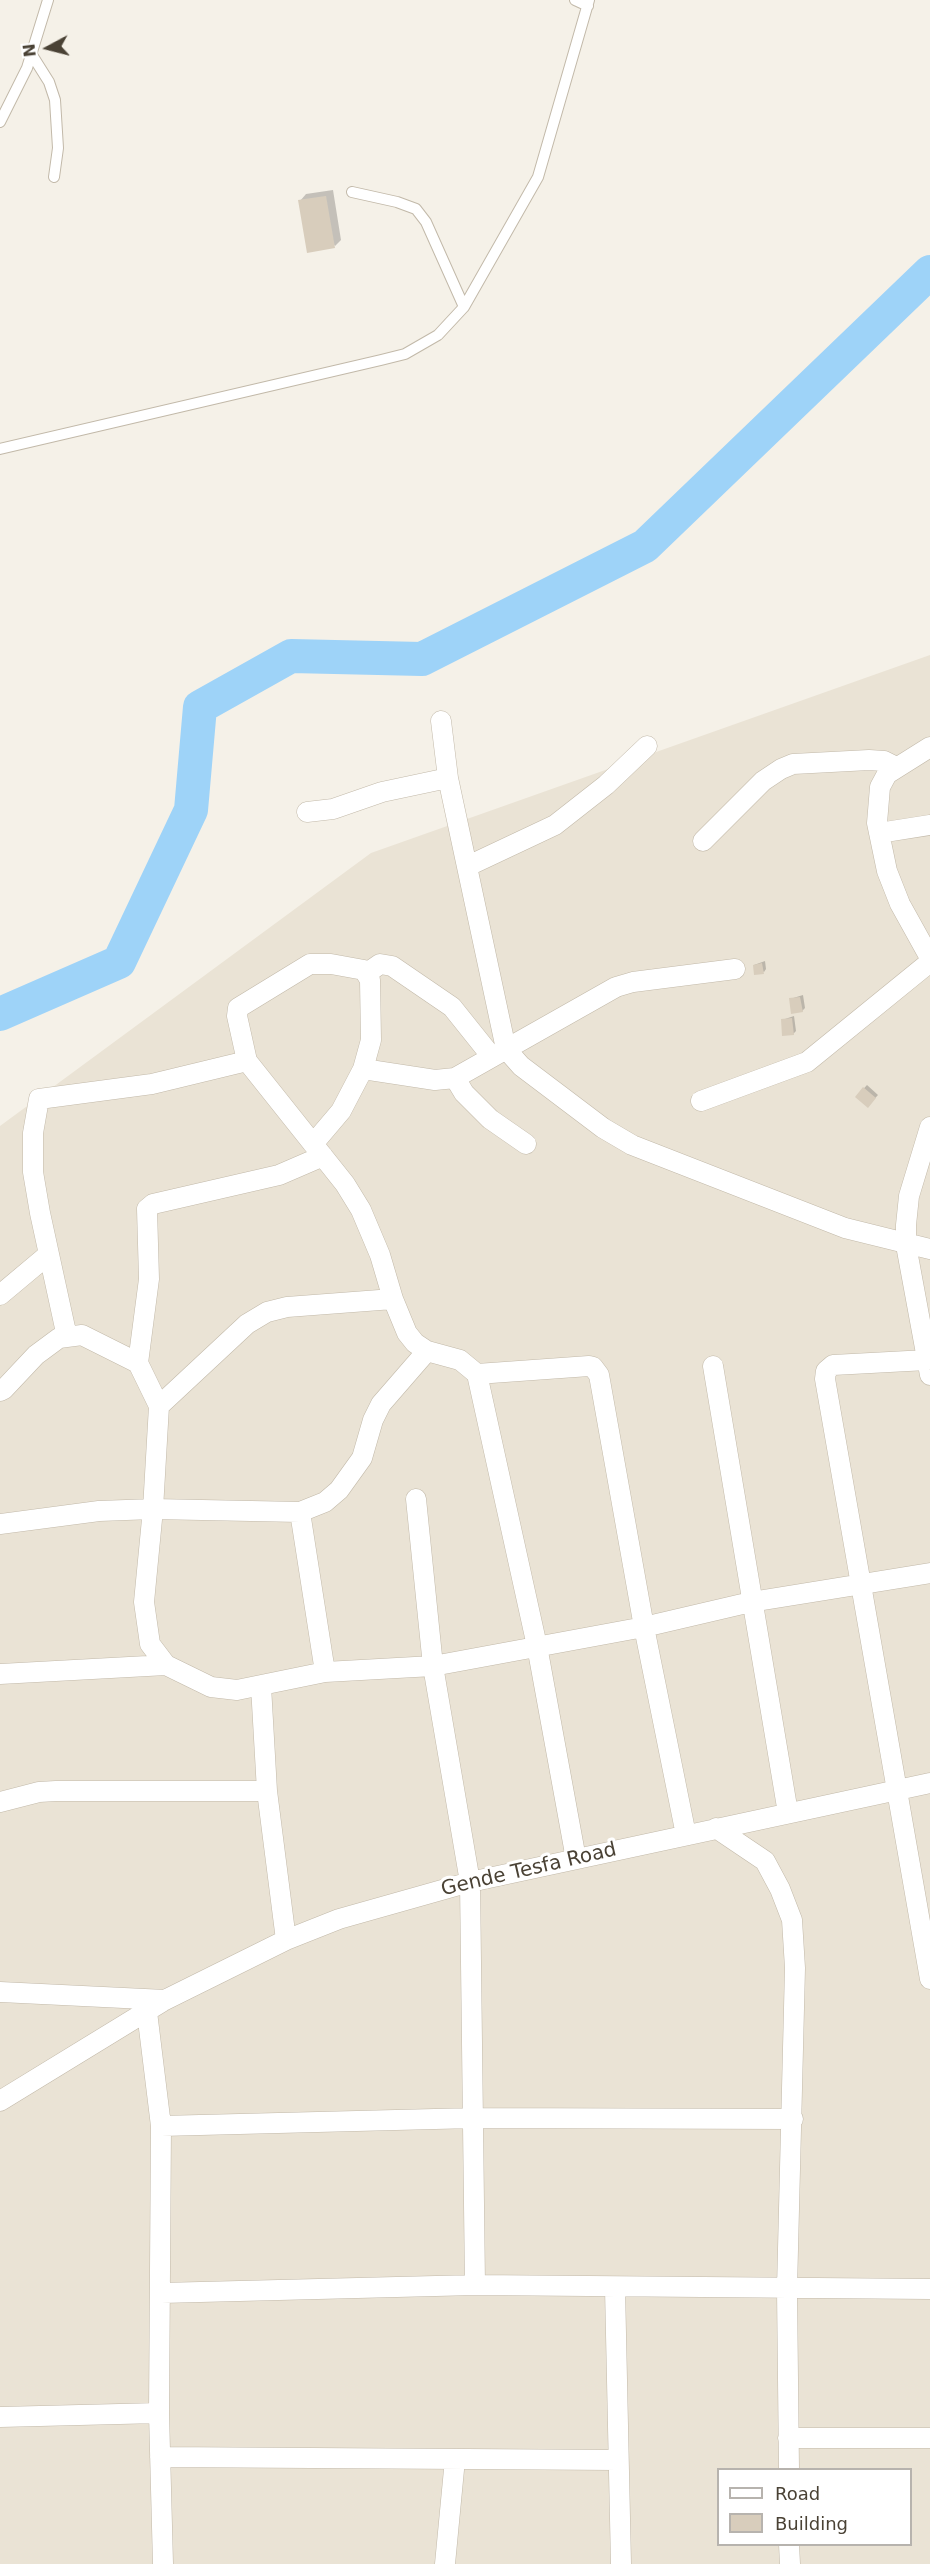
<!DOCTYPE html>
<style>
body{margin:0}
#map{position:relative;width:930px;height:2564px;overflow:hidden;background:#f5f1e8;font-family:"DejaVu Sans",sans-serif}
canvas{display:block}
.legend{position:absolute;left:717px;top:2468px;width:195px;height:78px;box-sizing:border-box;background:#fff;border:2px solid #b7b3ae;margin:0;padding:8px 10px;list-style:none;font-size:18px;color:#4a4235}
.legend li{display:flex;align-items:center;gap:12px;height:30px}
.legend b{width:30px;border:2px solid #b7b3ae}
.north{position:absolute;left:18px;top:18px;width:60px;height:60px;-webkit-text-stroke:4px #fff;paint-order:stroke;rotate:263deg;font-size:16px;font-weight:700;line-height:24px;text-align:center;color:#4a4235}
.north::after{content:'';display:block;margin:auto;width:21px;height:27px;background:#4a4235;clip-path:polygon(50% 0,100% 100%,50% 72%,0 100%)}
</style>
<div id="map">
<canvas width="930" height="2564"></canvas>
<ul class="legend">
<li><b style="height:8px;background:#fff"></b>Road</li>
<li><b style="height:16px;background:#d8cdbc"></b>Building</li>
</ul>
<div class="north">N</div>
</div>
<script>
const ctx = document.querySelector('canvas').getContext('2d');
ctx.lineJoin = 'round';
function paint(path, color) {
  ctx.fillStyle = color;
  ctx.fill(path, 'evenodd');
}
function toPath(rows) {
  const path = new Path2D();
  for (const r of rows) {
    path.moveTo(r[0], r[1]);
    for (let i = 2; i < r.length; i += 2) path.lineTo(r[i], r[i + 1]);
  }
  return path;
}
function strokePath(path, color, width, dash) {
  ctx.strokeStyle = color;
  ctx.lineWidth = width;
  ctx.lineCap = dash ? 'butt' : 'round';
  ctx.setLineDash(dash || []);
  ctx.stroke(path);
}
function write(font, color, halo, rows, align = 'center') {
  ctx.font = font + ' "DejaVu Sans",sans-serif';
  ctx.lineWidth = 6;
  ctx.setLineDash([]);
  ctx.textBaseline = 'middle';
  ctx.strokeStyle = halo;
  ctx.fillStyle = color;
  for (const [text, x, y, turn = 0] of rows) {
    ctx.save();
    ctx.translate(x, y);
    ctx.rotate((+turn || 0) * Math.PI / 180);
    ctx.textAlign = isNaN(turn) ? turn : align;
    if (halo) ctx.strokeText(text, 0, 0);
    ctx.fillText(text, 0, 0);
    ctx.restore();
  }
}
paint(toPath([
 [930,655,930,2564,0,2564,0,1126,371,853],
 [718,2470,910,2470,910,2544,718,2544]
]), '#eae3d5');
paint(toPath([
 [333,190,341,240,335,246,300,201,306,194],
 [765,961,766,969,764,972,754,965],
 [803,995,805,1008,802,1011,790,999],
 [794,1016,796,1031,793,1034,782,1020],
 [867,1085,878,1095,868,1106,857,1096]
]), '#0003');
strokePath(toPath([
 [0,1014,119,962,191,810,200,707,291,656,422,659,645,546,930,272]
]), '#9ed3f8', 34);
paint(toPath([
 [326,196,335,248,307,253,298,200],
 [762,963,764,974,754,975,753,965],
 [800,997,803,1012,791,1014,789,998],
 [792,1018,794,1035,782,1036,781,1019],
 [863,1087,876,1098,868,1108,855,1097]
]), '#d8cdbc');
const service = toPath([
 [575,0,588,6],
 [32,55,49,82,55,100,58,148,54,177],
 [0,122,27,68,48,0],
 [352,192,397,202,416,209,426,222,464,307],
 [0,449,381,360,405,354,438,335,464,307,538,177,589,0]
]);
const minor = toPath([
 [441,721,448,778,506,1049,521,1066,603,1128,632,1145,845,1228,930,1249],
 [930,747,887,774,880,787,877,823,887,871,900,904,930,958],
 [307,812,333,809,382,792,448,778],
 [879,833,930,825],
 [703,841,763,781,781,769,793,764,869,760,884,761,896,767],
 [468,866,555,825,606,785,647,746],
 [367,973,380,964,392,966,452,1007,492,1057],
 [363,1069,371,1040,370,980,364,970,331,964,310,964,238,1008,237,1016,247,1061,345,1184,361,1210,380,1255,393,1299,407,1333,415,1343,427,1351,460,1360,477,1374,537,1646,576,1859],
 [455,1078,464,1093,490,1119,526,1144],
 [701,1101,807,1062,930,962],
 [930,1127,909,1196,906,1225,906,1245,930,1375],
 [313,1144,341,1111,363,1069,435,1080,455,1078,616,987,633,982,735,969],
 [0,1295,49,1254],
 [67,1337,40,1213,33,1172,33,1133,39,1099,152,1084,247,1061],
 [927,1360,833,1365,826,1371,825,1379,930,1979],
 [138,1363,149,1279,147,1209,153,1204,279,1175,323,1156],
 [713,1366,788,1813],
 [477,1374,589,1366,593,1367,599,1375,644,1627,686,1835],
 [0,1391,4,1389,36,1355,59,1338,82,1335,138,1363,159,1406,153,1509,144,1602,150,1644,166,1665],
 [159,1406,247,1324,267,1312,287,1307,393,1299],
 [416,1499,433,1666,470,1882,475,2285],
 [300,1512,325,1672],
 [0,1524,99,1511,153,1509,300,1512,325,1502,339,1490,362,1458,373,1420,381,1404,427,1351],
 [0,1674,166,1665,211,1687,237,1690,325,1672,433,1666,644,1627,751,1602,930,1573],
 [261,1686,267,1791,286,1940],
 [0,1802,39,1792,56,1791,267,1791],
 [716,1828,765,1861,780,1889,792,1920,795,1968,787,2289,789,2470],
 [0,1992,165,2000],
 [147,2012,161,2126,159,2413,163,2564],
 [0,2101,165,2000,286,1940,339,1919,470,1882,930,1783],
 [161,2126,474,2118,793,2119],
 [615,2288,621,2564],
 [161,2293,475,2285,930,2289],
 [0,2417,159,2413],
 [788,2438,930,2438],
 [160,2457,618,2460],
 [789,2544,790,2564],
 [445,2564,455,2459]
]);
strokePath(service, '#c2b9a9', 12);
strokePath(minor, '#c2b9a9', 21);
strokePath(service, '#fff', 10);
strokePath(minor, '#fff', 20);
write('20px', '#4a4235', '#fff', [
 ["Gende Tesfa Road",529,1870,-13]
]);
</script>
